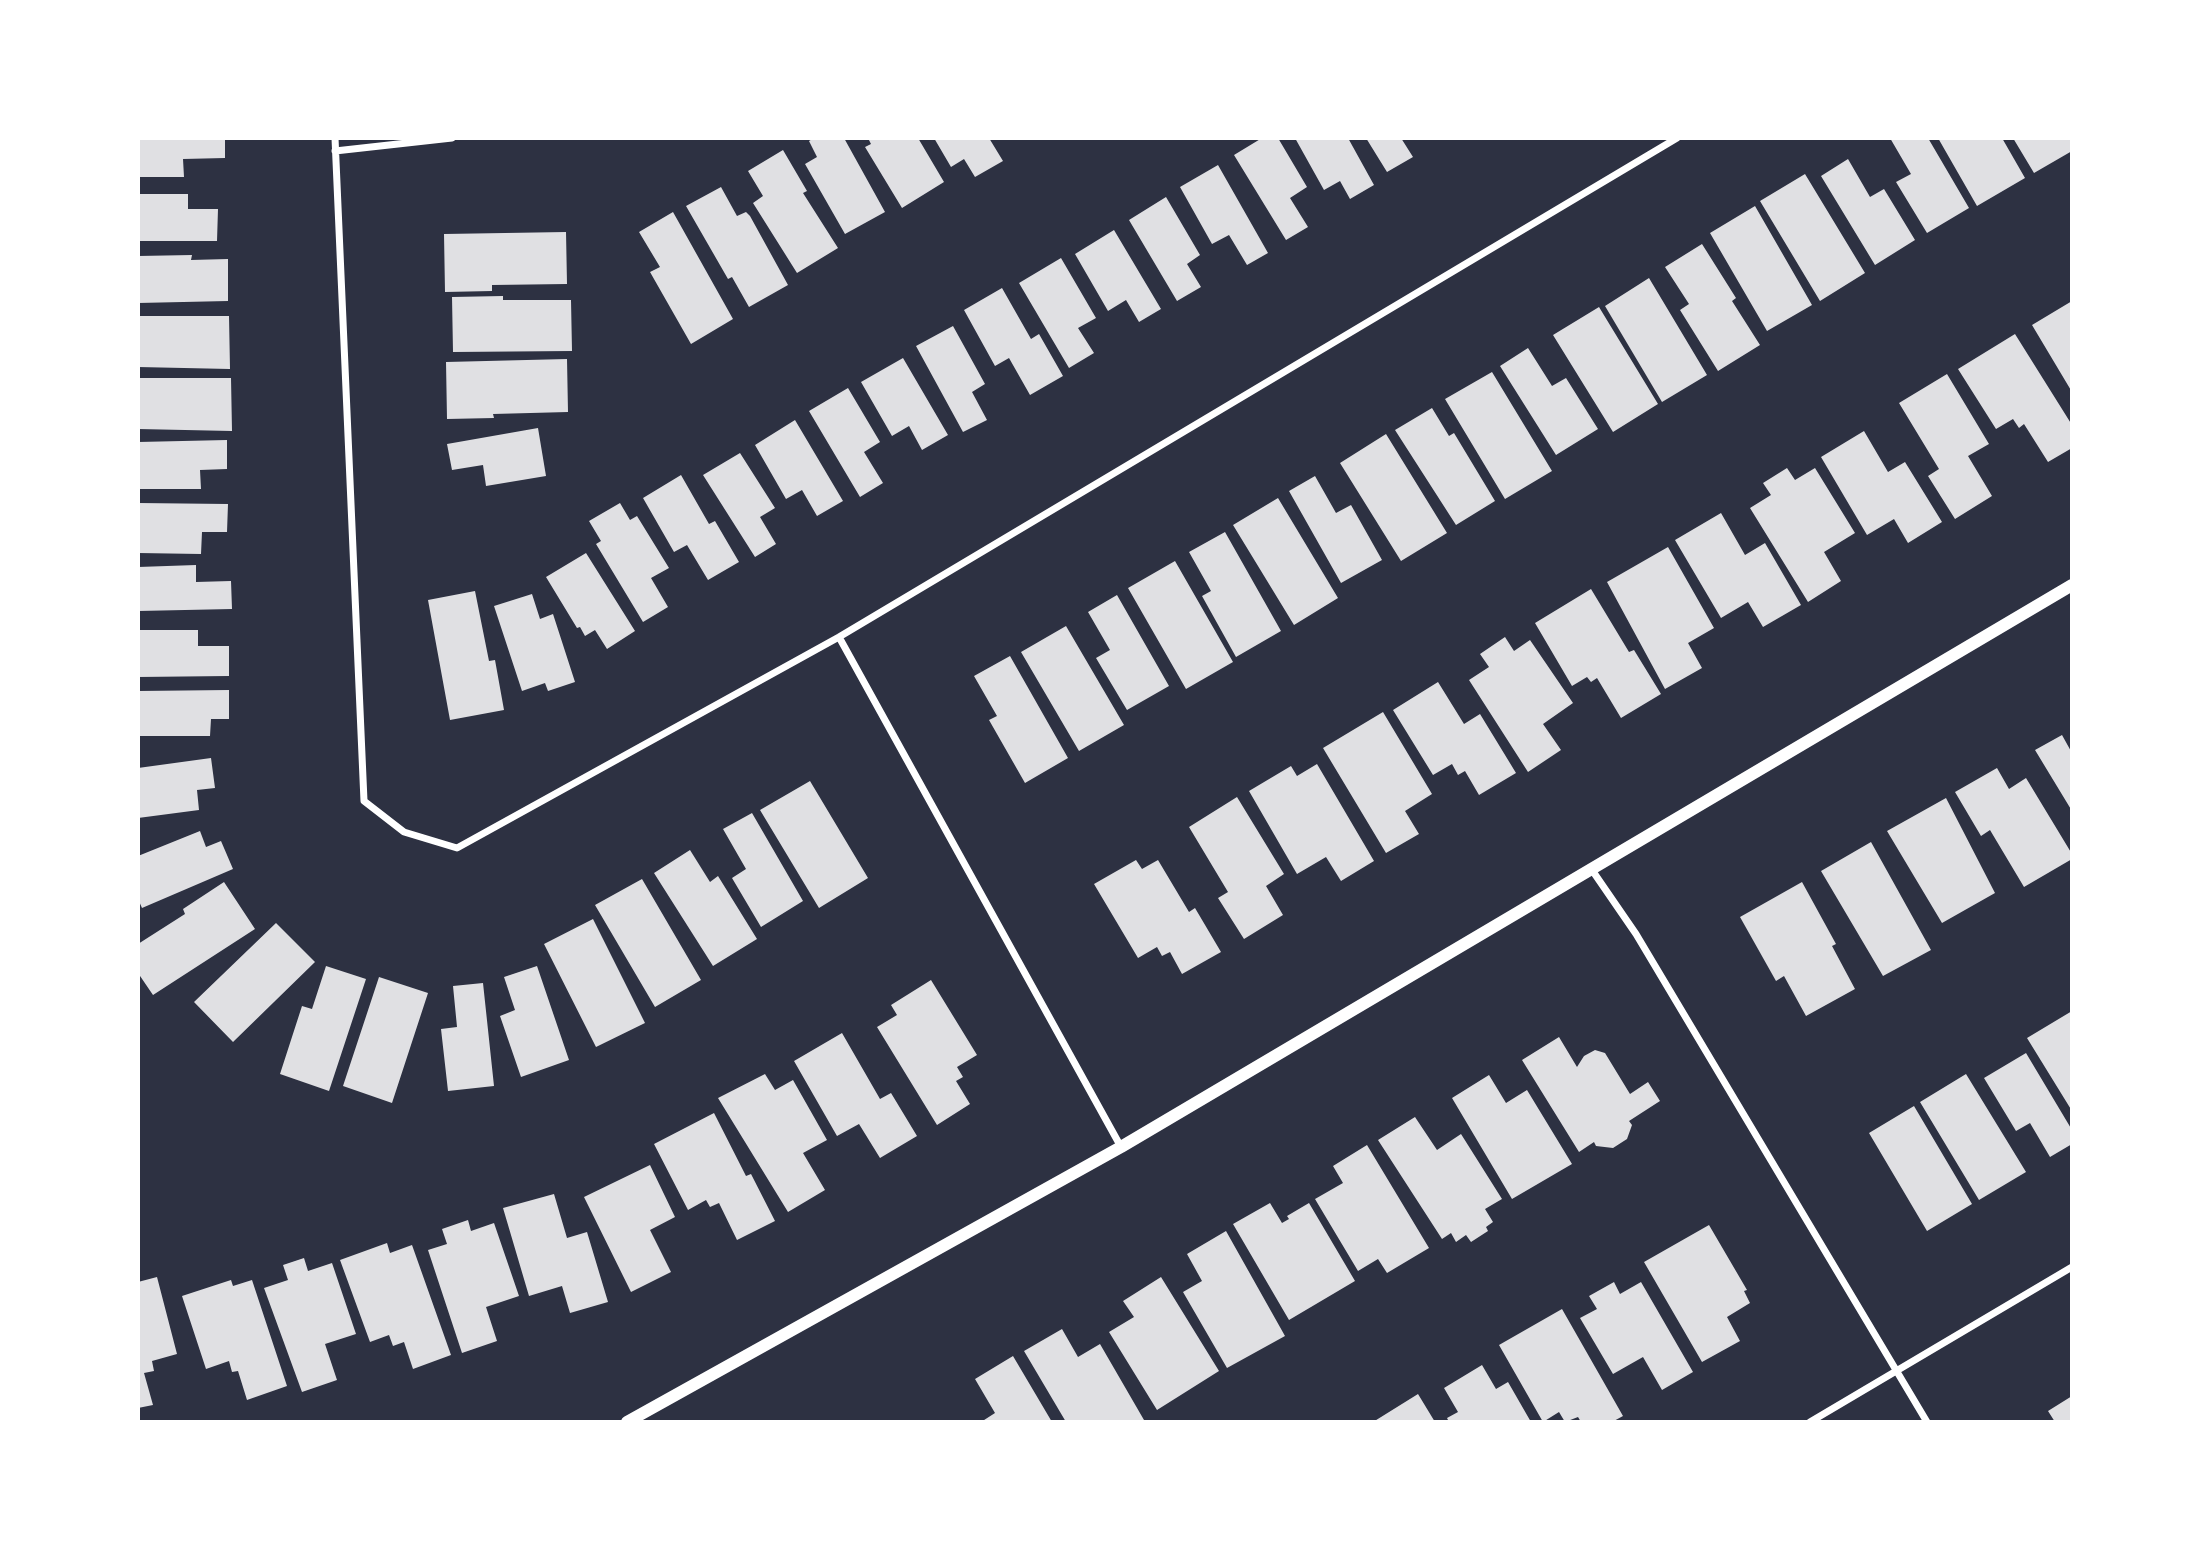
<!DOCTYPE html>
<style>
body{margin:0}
#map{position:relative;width:2210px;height:1560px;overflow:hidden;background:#2d3142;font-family:Lora,serif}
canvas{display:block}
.frame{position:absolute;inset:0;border:140px solid #fff;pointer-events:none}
</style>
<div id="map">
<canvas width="2210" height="1560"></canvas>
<div class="frame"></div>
</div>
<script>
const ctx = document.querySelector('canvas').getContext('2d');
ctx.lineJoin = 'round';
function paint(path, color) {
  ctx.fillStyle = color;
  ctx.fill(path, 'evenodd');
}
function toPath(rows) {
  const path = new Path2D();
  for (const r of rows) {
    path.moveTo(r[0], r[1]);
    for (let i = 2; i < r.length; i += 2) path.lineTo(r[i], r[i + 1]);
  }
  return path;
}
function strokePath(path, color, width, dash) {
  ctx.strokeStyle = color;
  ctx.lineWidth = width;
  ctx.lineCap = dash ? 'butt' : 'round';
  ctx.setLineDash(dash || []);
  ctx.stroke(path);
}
paint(toPath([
 [138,138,225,138,225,158,183,159,184,177,138,177],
 [814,138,844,138,885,212,845,234,805,164,817,157,809,141],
 [868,138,918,138,944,182,902,208,865,147,871,144],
 [934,138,989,138,1003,161,975,177,964,159,951,167],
 [1262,138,1278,138,1307,187,1290,198,1308,227,1286,240,1234,155],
 [1295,138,1348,138,1374,185,1350,199,1340,181,1324,190],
 [1366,138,1401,138,1413,157,1387,172],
 [1890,138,1928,138,1969,208,1927,233,1896,182,1911,174],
 [1938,138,2002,138,2025,178,1977,206],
 [2013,138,2072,138,2072,151,2034,173],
 [783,150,807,191,803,193,838,248,797,273,753,203,763,196,748,171],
 [1848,159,1870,197,1884,189,1915,240,1875,265,1821,176],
 [1218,165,1268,253,1247,265,1229,235,1212,244,1180,187],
 [1805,174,1865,273,1820,301,1760,201],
 [721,187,737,216,746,212,750,216,788,285,749,307,732,277,728,279,686,206],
 [138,194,188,194,188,209,218,209,217,241,138,241],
 [1166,197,1200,255,1187,264,1201,287,1177,301,1129,220],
 [1755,206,1812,305,1767,331,1710,233],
 [673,212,733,319,691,344,650,272,660,267,639,232],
 [1114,230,1161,309,1139,322,1126,300,1108,311,1075,254],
 [566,232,567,284,492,285,492,291,445,292,444,234],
 [1702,244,1736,298,1732,301,1760,345,1718,371,1680,310,1689,304,1665,267],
 [192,255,191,260,228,259,228,301,138,303,138,256],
 [1061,258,1096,318,1078,328,1094,353,1069,368,1019,283],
 [1649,278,1707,375,1662,402,1605,306],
 [1002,288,1031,339,1039,334,1063,376,1030,395,1009,358,995,366,964,310],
 [503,296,503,300,571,300,572,351,453,352,452,297],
 [2072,301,2072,392,2032,325],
 [1599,307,1658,404,1613,432,1553,335],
 [138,316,229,316,230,369,138,367],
 [953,326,985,384,972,392,987,420,963,432,916,346],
 [2015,334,2072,425,2072,448,2048,462,2024,424,2019,428,2013,419,1996,429,1958,369],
 [1528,348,1552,386,1566,378,1598,429,1556,455,1500,366],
 [903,358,948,435,922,450,909,426,892,436,861,382],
 [567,359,568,412,493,414,494,418,447,419,446,362],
 [1492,372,1552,471,1505,499,1445,399],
 [1947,374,1989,444,1968,456,1992,496,1955,519,1928,476,1939,469,1899,403],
 [138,378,231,378,232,431,138,429],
 [848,388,880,442,864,452,883,483,860,497,809,411],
 [1432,408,1449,436,1454,433,1495,501,1456,525,1395,430],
 [795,420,843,501,817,516,802,490,786,499,755,445],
 [538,428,546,476,486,486,483,465,452,470,447,444],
 [1864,431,1888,472,1905,462,1942,522,1908,543,1894,519,1867,535,1821,457],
 [1386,434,1447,533,1401,561,1340,463],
 [227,440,227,469,200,470,201,489,138,489,138,442],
 [740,453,775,508,760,517,776,544,755,557,703,475],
 [1787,468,1795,480,1815,468,1855,533,1824,552,1841,581,1808,602,1750,508,1771,495,1763,483],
 [681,475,709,524,715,521,739,562,708,580,687,545,674,552,643,498],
 [1315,476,1336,513,1351,505,1382,560,1341,583,1289,491],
 [1278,498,1338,598,1294,625,1233,525],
 [138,503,228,504,227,532,202,532,201,554,138,553],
 [620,503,630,520,637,516,669,568,651,578,668,607,643,622,596,544,601,541,589,521],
 [1721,513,1745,555,1765,543,1801,605,1763,627,1748,602,1721,618,1675,540],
 [1225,532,1281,631,1236,657,1202,596,1211,591,1189,552],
 [1668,547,1714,628,1688,643,1702,668,1665,689,1607,582],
 [586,553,635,631,607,649,595,630,585,636,580,627,577,628,546,577],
 [1175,561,1233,662,1186,689,1128,588],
 [196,565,196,582,231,581,232,609,138,611,138,567],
 [1591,589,1629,652,1634,650,1661,694,1621,718,1597,678,1591,682,1587,677,1572,686,1535,623],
 [475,591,489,661,495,660,504,710,450,720,428,600],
 [532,594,540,619,553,614,575,682,548,691,545,683,522,691,494,606],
 [1117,595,1169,686,1127,710,1096,658,1110,650,1088,612],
 [1066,626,1124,725,1079,751,1021,652],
 [138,630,198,630,198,646,229,646,229,676,138,677],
 [1505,637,1514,651,1530,640,1573,703,1543,724,1561,750,1528,772,1469,680,1489,667,1480,654],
 [1010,656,1068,758,1025,783,989,720,997,716,974,676],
 [1438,682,1464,724,1480,714,1516,773,1479,795,1465,771,1458,775,1452,764,1433,775,1393,710],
 [229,690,229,719,211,719,210,736,138,736,138,691],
 [1383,712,1432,794,1405,811,1419,834,1386,853,1323,748],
 [2062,735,2072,753,2072,811,2035,750],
 [211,758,215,788,197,790,199,810,138,818,138,768],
 [1317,764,1374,861,1341,881,1326,857,1297,874,1249,791,1291,766,1297,776],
 [1997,768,2009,789,2026,778,2072,854,2072,859,2024,887,1990,830,1981,836,1955,792],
 [810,781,868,878,819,908,760,810],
 [1237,797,1284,874,1266,886,1283,915,1244,939,1218,898,1228,892,1189,827],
 [1946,798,1995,893,1942,923,1887,831],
 [752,813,803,901,761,927,732,878,746,869,723,829],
 [200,831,206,847,221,841,233,869,142,908,138,899,138,856],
 [1871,842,1931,950,1883,976,1821,871],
 [690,850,710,882,718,876,757,939,713,966,654,873],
 [1136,860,1142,869,1158,860,1189,912,1195,908,1221,952,1182,974,1170,952,1162,956,1157,947,1138,958,1094,884],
 [642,879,701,980,655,1007,595,905],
 [224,882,255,929,153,995,138,973,138,944,185,914,183,909],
 [1802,882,1836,944,1832,946,1855,989,1806,1016,1784,976,1776,981,1740,917],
 [593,919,645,1023,596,1047,544,944],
 [276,923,315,962,233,1042,194,1002],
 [326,966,366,979,329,1091,280,1074,302,1006,312,1009],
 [537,966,569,1060,521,1077,500,1016,515,1010,504,977],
 [379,977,428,993,392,1103,343,1086],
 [931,980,977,1055,957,1067,963,1077,956,1081,970,1104,937,1125,877,1027,897,1015,891,1005],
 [483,983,494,1086,448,1091,441,1029,457,1027,453,986],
 [2072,1011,2072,1111,2027,1038],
 [842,1033,880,1099,891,1093,917,1136,880,1158,859,1124,837,1136,794,1061],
 [1559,1037,1577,1067,1584,1056,1595,1050,1605,1053,1630,1094,1648,1082,1660,1101,1629,1121,1632,1125,1627,1139,1613,1148,1596,1146,1594,1142,1579,1152,1522,1060],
 [2026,1053,2072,1130,2072,1144,2050,1157,2030,1123,2016,1131,1984,1078],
 [765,1074,775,1090,793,1080,827,1140,803,1153,825,1190,788,1212,718,1098],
 [1966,1074,2026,1172,1979,1200,1920,1102],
 [1489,1075,1506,1103,1527,1090,1572,1164,1512,1199,1452,1098],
 [1914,1106,1972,1204,1927,1231,1869,1133],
 [714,1113,746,1176,751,1174,775,1221,737,1240,719,1203,710,1207,706,1200,688,1210,654,1144],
 [1415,1117,1437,1150,1461,1134,1502,1199,1485,1209,1493,1222,1486,1227,1488,1231,1471,1242,1466,1235,1456,1242,1451,1233,1442,1239,1378,1140],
 [1367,1145,1429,1248,1387,1273,1378,1259,1358,1271,1315,1199,1343,1183,1333,1166],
 [650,1165,675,1217,650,1230,671,1272,631,1292,584,1197],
 [554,1194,567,1238,587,1232,608,1302,570,1313,562,1286,529,1296,503,1208],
 [1270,1203,1282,1223,1289,1219,1287,1216,1309,1203,1355,1281,1289,1320,1233,1224],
 [468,1220,471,1231,494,1223,519,1296,486,1307,497,1341,462,1353,428,1250,447,1244,442,1229],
 [1709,1225,1747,1290,1744,1291,1750,1303,1727,1317,1740,1341,1702,1362,1644,1262],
 [1226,1231,1285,1336,1227,1368,1183,1292,1202,1281,1187,1254],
 [387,1243,390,1253,412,1245,451,1355,413,1369,404,1342,393,1346,389,1335,370,1342,340,1260],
 [304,1258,308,1271,332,1263,356,1334,325,1344,337,1380,302,1392,264,1288,288,1280,283,1265],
 [157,1277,177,1354,152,1361,154,1371,144,1373,153,1405,138,1408,138,1282],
 [1161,1277,1219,1371,1157,1410,1109,1332,1134,1317,1123,1301],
 [231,1280,233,1286,252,1280,287,1386,247,1400,238,1371,232,1372,229,1361,206,1369,182,1296],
 [1614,1282,1620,1294,1641,1282,1693,1372,1662,1390,1643,1357,1613,1374,1580,1318,1597,1309,1589,1296],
 [1562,1309,1623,1416,1612,1422,1581,1422,1578,1417,1565,1422,1559,1412,1543,1422,1499,1345],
 [1062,1329,1078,1357,1100,1344,1144,1420,1066,1422,1024,1351],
 [1013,1356,1052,1422,981,1422,995,1413,975,1379],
 [1482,1365,1496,1389,1508,1382,1531,1422,1449,1422,1447,1418,1458,1412,1444,1388],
 [1418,1394,1435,1422,1373,1422],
 [2072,1396,2072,1422,2055,1422,2048,1411]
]), '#e0e0e3');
strokePath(toPath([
 [335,138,364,801,404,832,457,848,839,637,1677,138],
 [335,151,452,138],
 [839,637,1121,1147],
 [1592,870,1636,934,1927,1422],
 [1810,1422,2072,1267]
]), '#fff', 7);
strokePath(toPath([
 [627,1422,1121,1147,2072,585]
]), '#fff', 12);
</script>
